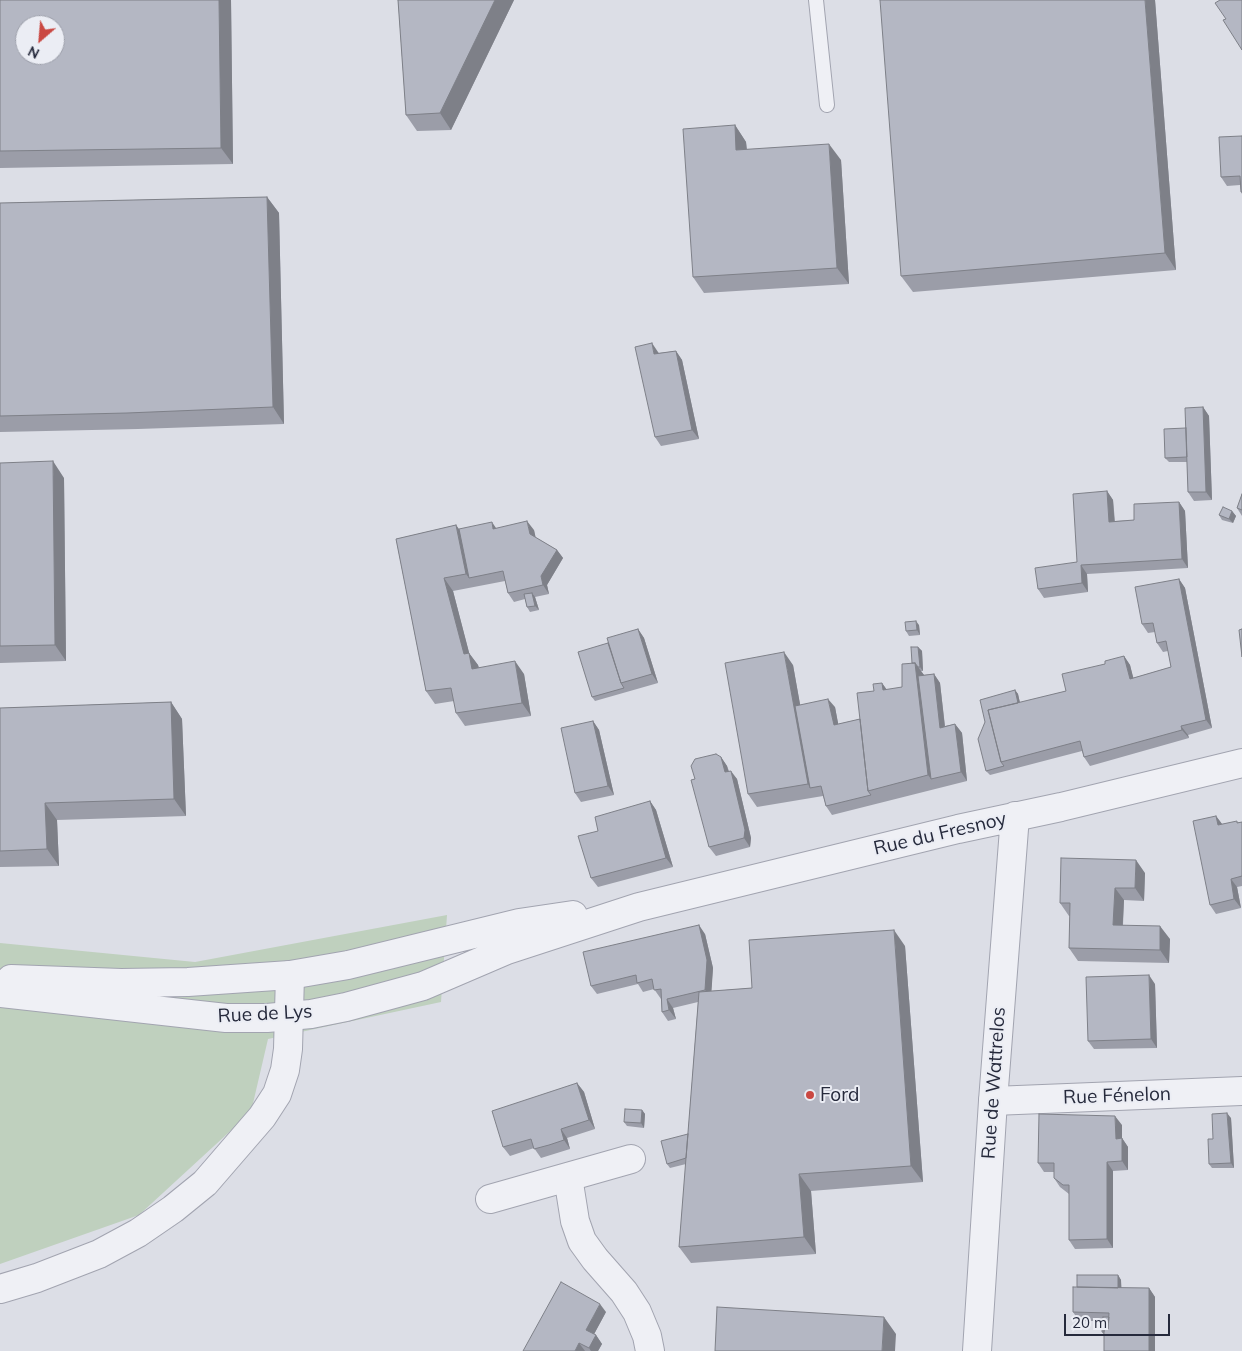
<!DOCTYPE html>
<meta charset="utf-8">
<style>
body{margin:0}
#map{position:relative;width:1242px;height:1351px;overflow:hidden;background:#dcdee6;font-family:Mulish,sans-serif}
canvas{display:block}
.north{position:absolute;left:15px;top:15px;width:50px;height:50px;box-sizing:border-box;background:#ebedf4;border:1px solid #9c9faa;border-radius:50%;rotate:207deg;font-size:14px;font-weight:700;line-height:20px;text-align:center;color:#262a3c}
.north::after{content:'';display:block;margin:auto;width:18px;height:22px;background:#ca4842;clip-path:polygon(50% 0,100% 100%,50% 72%,0 100%)}
.scale{position:absolute;left:1064px;top:1314px;width:106px;height:22px;box-sizing:border-box;border:2px solid #262a3c;border-top:0;padding-left:6px;font-size:15px;line-height:18px;white-space:nowrap;color:#262a3c;-webkit-text-stroke:4px #ebedf4;paint-order:stroke}
</style>
<div id="map">
<canvas width="1242" height="1351"></canvas>
<div class="north">N</div>
<div class="scale">20 m</div>
</div>
<script>
const ctx = document.querySelector('canvas').getContext('2d');
ctx.lineJoin = 'round';
function paint(path, color) {
  ctx.fillStyle = color;
  ctx.fill(path, 'evenodd');
}
function toPath(rows) {
  const path = new Path2D();
  for (const r of rows) {
    path.moveTo(r[0], r[1]);
    for (let i = 2; i < r.length; i += 2) path.lineTo(r[i], r[i + 1]);
  }
  return path;
}
function strokePath(path, color, width, dash) {
  ctx.strokeStyle = color;
  ctx.lineWidth = width;
  ctx.lineCap = dash ? 'butt' : 'round';
  ctx.setLineDash(dash || []);
  ctx.stroke(path);
}
function write(font, color, halo, rows, align = 'center') {
  ctx.font = font + ' Mulish,sans-serif';
  ctx.lineWidth = 4;
  ctx.setLineDash([]);
  ctx.textBaseline = 'middle';
  ctx.strokeStyle = halo;
  ctx.fillStyle = color;
  for (const [text, x, y, turn = 0] of rows) {
    ctx.save();
    ctx.translate(x, y);
    ctx.rotate((+turn || 0) * Math.PI / 180);
    ctx.textAlign = isNaN(turn) ? turn : align;
    if (halo) ctx.strokeText(text, 0, 0);
    ctx.fillText(text, 0, 0);
    ctx.restore();
  }
}
paint(toPath([
 [447,915,441,1002,268,1039,251,1112,139,1215,0,1264,0,943,195,962]
]), '#bfd0be');
const service = toPath([
 [816,0,827,105]
]);
const minor = toPath([
 [993,1101,1242,1091],
 [568,1177,575,1221,582,1241,595,1259,624,1292,637,1312,647,1336,650,1351],
 [490,1199,631,1159],
 [0,1289,37,1278,99,1254,138,1233,173,1209,205,1183,262,1117,277,1094,285,1070,288,1049,290,975]
]);
const tertiary = toPath([
 [11,979,121,983,188,982,290,975,348,965,519,923,573,915],
 [0,993,226,1018,267,1018,311,1014,346,1007,423,986,507,950,639,907,958,829,1061,807,1242,763],
 [977,1351,993,1101,1015,816]
]);
strokePath(service, '#a2a4b0', 16);
strokePath(minor, '#a2a4b0', 30);
strokePath(tertiary, '#a2a4b0', 30);
strokePath(service, '#eff0f5', 14);
strokePath(minor, '#eff0f5', 28);
strokePath(tertiary, '#eff0f5', 28);
paint(toPath([
 [0,0,231,0,233,164,0,168],
 [398,0,514,0,451,130,417,131,406,115],
 [1155,0,1176,270,913,292,901,276],
 [735,125,746,142,747,149,841,160,849,284,704,293,693,277],
 [1242,136,1242,194,1241,192,1240,185,1227,186,1221,177],
 [267,197,279,213,284,424,138,429,0,432,0,203],
 [676,351,682,360,699,439,661,446,655,437,658,352,659,353],
 [1203,407,1209,416,1212,500,1194,501,1188,492,1187,462,1169,462,1165,458,1186,428],
 [0,463,64,478,66,661,0,663],
 [1107,491,1113,500,1115,521,1134,520,1179,502,1185,511,1188,568,1087,574,1088,592,1044,598,1038,589,1077,562],
 [1242,494,1242,516,1237,508],
 [1232,511,1236,516,1233,523,1222,520,1219,515],
 [456,525,459,529,496,528,534,530,535,537,557,550,563,558,547,585,549,594,535,597,539,610,530,612,527,607,525,599,514,602,508,593,505,581,453,591,469,653,478,665,479,667,524,674,531,716,465,726,456,713,454,701,435,704,426,691,396,539],
 [1179,579,1185,588,1212,728,1188,735,1189,738,1090,766,1084,757,1082,751,990,775,986,771,1015,690,1018,694,1020,703,1066,691,1105,664,1124,656,1130,665,1133,678,1171,667,1168,651,1163,652,1157,643,1155,632,1148,633,1142,624],
 [919,625,920,635,909,636,906,631],
 [638,629,644,638,658,683,595,701,592,697,608,643],
 [918,647,922,651,923,671,921,671,924,675,934,674,940,683,945,726,955,724,962,733,967,781,832,815,826,806,823,796,757,807,748,794,793,665,800,705,835,707,838,724,860,719,874,691,882,683,887,690,902,687],
 [171,702,182,719,186,816,57,820,59,866,0,867,0,708],
 [593,721,599,730,614,795,581,802,575,793],
 [721,757,727,766,729,771,737,779,751,838,750,847,716,856,709,847,695,779],
 [650,801,656,810,673,867,598,887,591,878,598,831],
 [1216,816,1222,824,1242,822,1242,886,1237,887,1241,908,1216,914,1210,905],
 [1145,873,1144,901,1124,900,1123,925,1170,939,1169,963,1078,961,1069,948,1070,916,1069,916,1060,903],
 [705,934,713,968,711,991,752,988,905,946,923,1182,811,1191,816,1254,691,1263,679,1247,686,1164,670,1168,667,1164,688,1134,698,1002,673,1008,676,1019,668,1021,662,1012,661,999,654,989,643,992,638,984,597,994,591,986],
 [1155,984,1157,1048,1094,1049,1088,1041],
 [577,1083,584,1092,595,1129,567,1138,570,1149,541,1158,534,1148,510,1156,503,1147],
 [642,1110,645,1114,644,1128,627,1126,624,1122],
 [1231,1118,1234,1168,1212,1168,1209,1164,1213,1139],
 [1122,1125,1122,1138,1128,1147,1128,1170,1113,1171,1113,1248,1075,1249,1069,1240,1069,1194,1060,1187,1054,1178,1054,1172,1044,1172,1038,1163],
 [1118,1275,1121,1280,1121,1288,1149,1288,1155,1297,1155,1351,1104,1351,1104,1335,1102,1332,1103,1321,1079,1321,1073,1312,1077,1287],
 [606,1312,594,1334,596,1335,602,1344,598,1351,523,1351]
]), '#9b9da8');
paint(toPath([
 [219,0,231,0,233,164,221,148],
 [495,0,514,0,451,130,440,113],
 [1145,0,1155,0,1176,270,1165,253],
 [735,125,746,142,748,166,736,150],
 [829,144,841,160,849,284,837,268],
 [267,197,279,213,284,424,273,407],
 [652,343,658,352,660,363,654,354],
 [676,351,682,360,699,439,692,430],
 [1203,407,1209,416,1212,500,1206,492],
 [53,461,64,478,66,661,55,645],
 [1107,491,1113,500,1115,530,1109,522],
 [1179,502,1185,511,1188,568,1182,559],
 [1232,511,1236,516,1233,523,1229,519],
 [527,521,534,530,537,543,530,534],
 [492,522,498,531,493,529],
 [456,525,465,538,469,578,466,574],
 [557,550,563,558,547,585,549,594,543,585,541,576],
 [1081,565,1087,574,1088,592,1082,583],
 [444,578,453,591,470,656,469,653,478,665,481,682,472,669,464,654],
 [1179,579,1185,588,1212,728,1206,720],
 [532,593,535,597,539,610,535,606],
 [916,621,919,625,920,635,917,630],
 [638,629,644,638,658,683,652,674],
 [918,647,922,651,923,671,920,667],
 [784,652,793,665,815,787,810,788,808,784],
 [1124,656,1130,665,1136,688,1130,679],
 [515,661,524,674,531,716,522,703],
 [915,663,924,675,931,779,928,775],
 [934,674,940,683,946,737,940,728],
 [882,683,891,696,883,690],
 [1015,690,1018,694,1022,712,1019,707],
 [828,699,835,707,840,733,834,725],
 [171,702,182,719,186,816,174,799],
 [593,721,599,730,614,795,608,786],
 [955,724,962,733,967,781,961,772],
 [1181,726,1188,735,1189,738,1182,730],
 [721,757,727,766,731,781,725,772],
 [731,771,737,779,751,838,750,847,744,838],
 [650,801,656,810,673,867,666,858],
 [45,803,57,820,59,866,47,849],
 [1216,816,1222,824,1218,825],
 [1136,860,1145,873,1144,901,1135,888],
 [1231,879,1237,887,1241,908,1234,899],
 [1115,888,1124,900,1122,937,1113,925],
 [699,925,705,934,713,968,711,999,705,990],
 [1160,926,1170,939,1169,963,1160,950],
 [894,930,905,946,923,1182,911,1166],
 [1149,975,1155,984,1157,1048,1151,1039],
 [667,999,673,1008,676,1019,669,1010],
 [577,1083,584,1092,595,1129,589,1120],
 [642,1110,645,1114,644,1128,641,1123],
 [1227,1113,1231,1118,1234,1168,1231,1163],
 [1115,1116,1122,1125,1122,1147,1116,1139],
 [561,1129,567,1138,570,1149,564,1140],
 [1122,1138,1128,1147,1128,1170,1122,1161],
 [1107,1162,1113,1171,1113,1248,1107,1239],
 [799,1174,811,1191,816,1254,804,1237],
 [1118,1275,1121,1280,1122,1297,1118,1292],
 [1149,1288,1155,1297,1155,1351,1149,1351],
 [600,1304,606,1312,592,1338,586,1330],
 [884,1317,896,1334,895,1351,882,1351],
 [596,1335,602,1344,598,1351,591,1351,589,1348],
 [579,1343,585,1351,575,1351]
]), '#7e8088');
const building = toPath([
 [0,0,219,0,221,148,0,151,0,0],
 [25,25,55,25,55,55,25,55,25,25],
 [398,0,495,0,440,113,406,115,398,0],
 [880,0,1145,0,1165,253,901,276,880,0],
 [1220,0,1242,0,1242,50,1223,20,1226,19,1215,3,1220,0],
 [735,125,736,150,829,144,837,268,693,277,683,129,735,125],
 [1242,136,1242,192,1241,192,1240,176,1221,177,1219,137,1242,136],
 [267,197,273,407,127,413,0,416,0,203,267,197],
 [652,343,654,354,676,351,692,430,655,437,635,347,652,343],
 [1203,407,1206,492,1188,492,1185,408,1203,407],
 [1186,428,1187,457,1165,458,1164,429,1186,428],
 [53,461,55,645,0,646,0,463,53,461],
 [1107,491,1109,522,1134,520,1134,504,1179,502,1182,559,1081,565,1082,583,1038,589,1035,568,1077,562,1073,494,1107,491],
 [1242,494,1242,510,1237,508,1242,494],
 [1223,507,1232,511,1229,519,1219,515,1223,507],
 [527,521,530,534,557,550,541,576,543,585,508,593,503,571,469,578,459,529,492,522,493,529,527,521],
 [456,525,466,574,444,578,464,654,469,653,472,669,515,661,522,703,456,713,451,688,426,691,396,539,456,525],
 [1179,579,1206,720,1181,726,1182,730,1084,757,1080,741,1001,762,988,710,1066,691,1062,674,1105,664,1105,661,1124,656,1130,679,1171,667,1166,641,1157,643,1153,623,1142,624,1135,587,1179,579],
 [532,593,535,606,527,607,524,594,532,593],
 [916,621,917,630,906,631,905,622,916,621],
 [638,629,652,674,621,683,607,638,638,629],
 [1242,629,1242,657,1239,630,1242,629],
 [608,643,621,683,624,688,592,697,578,652,608,643],
 [911,647,918,647,920,667,918,667,915,663,912,663,911,647],
 [784,652,808,784,748,794,725,663,784,652],
 [915,663,928,775,868,791,857,693,874,691,873,684,882,683,883,690,902,687,902,664,915,663],
 [934,674,940,728,955,724,961,772,931,779,918,676,934,674],
 [1015,690,1018,703,988,710,1001,762,1004,766,986,771,978,739,985,722,980,700,1015,690],
 [828,699,834,725,860,719,868,791,871,795,826,806,821,786,810,788,795,706,828,699],
 [171,702,174,799,45,803,47,849,0,851,0,708,171,702],
 [593,721,608,786,575,793,561,728,593,721],
 [716,754,721,757,725,772,731,771,745,830,744,838,709,847,691,780,695,779,691,766,695,759,716,754],
 [650,801,666,858,591,878,578,836,598,831,595,817,650,801],
 [1216,816,1218,825,1237,821,1237,823,1242,822,1242,876,1231,879,1234,899,1210,905,1193,821,1216,816],
 [1061,858,1136,860,1135,888,1115,888,1113,925,1160,926,1160,950,1069,948,1070,903,1060,903,1061,858],
 [699,925,707,960,705,990,667,999,669,1010,662,1012,661,989,654,990,652,979,637,983,636,975,591,986,583,952,699,925],
 [894,930,911,1166,799,1174,804,1237,679,1247,699,992,752,988,749,940,894,930],
 [1149,975,1151,1039,1088,1041,1086,977,1149,975],
 [577,1083,589,1120,561,1129,564,1140,549,1145,534,1149,531,1139,503,1147,492,1111,577,1083],
 [625,1109,642,1110,641,1123,624,1122,625,1109],
 [1227,1113,1231,1163,1209,1164,1208,1139,1213,1139,1212,1114,1227,1113],
 [1039,1114,1115,1116,1116,1139,1122,1138,1122,1161,1107,1162,1107,1239,1069,1240,1069,1185,1063,1185,1054,1178,1054,1163,1038,1163,1039,1114],
 [688,1134,686,1158,667,1164,661,1141,688,1134],
 [1077,1275,1118,1275,1118,1288,1077,1287,1077,1275],
 [561,1282,600,1304,586,1330,596,1335,589,1348,579,1343,575,1351,523,1351,561,1282],
 [1073,1287,1149,1288,1149,1351,1104,1351,1104,1329,1108,1329,1109,1313,1073,1312,1073,1287],
 [717,1307,884,1317,882,1351,715,1351,717,1307],
 [1103,1317,1109,1317,1108,1329,1104,1329,1104,1332,1102,1332,1103,1317]
]);
paint(building, '#b4b7c3');
strokePath(building, '#7e8088', 1);
for (const [x, y, r, color] of [
 [810,1095,5,"#ca4842"]
]) {
  const dot = new Path2D();
  dot.arc(x, y, r, 0, 2 * Math.PI);
  ctx.fillStyle = color;
  ctx.fill(dot);
  strokePath(dot, '#ebedf4', 2);
}
write('19px', '#262a3c', '#ebedf4', [
 ["Rue du Fresnoy",940,834,-13],
 ["Rue de Lys",265,1014,-3],
 ["Rue de Wattrelos",994,1083,-86],
 ["Rue Fénelon",1117,1096,-2]
]);
write('19px', '#262a3c', '#ebedf4', [
 ["Ford",820,1095]
], 'left');
</script>
